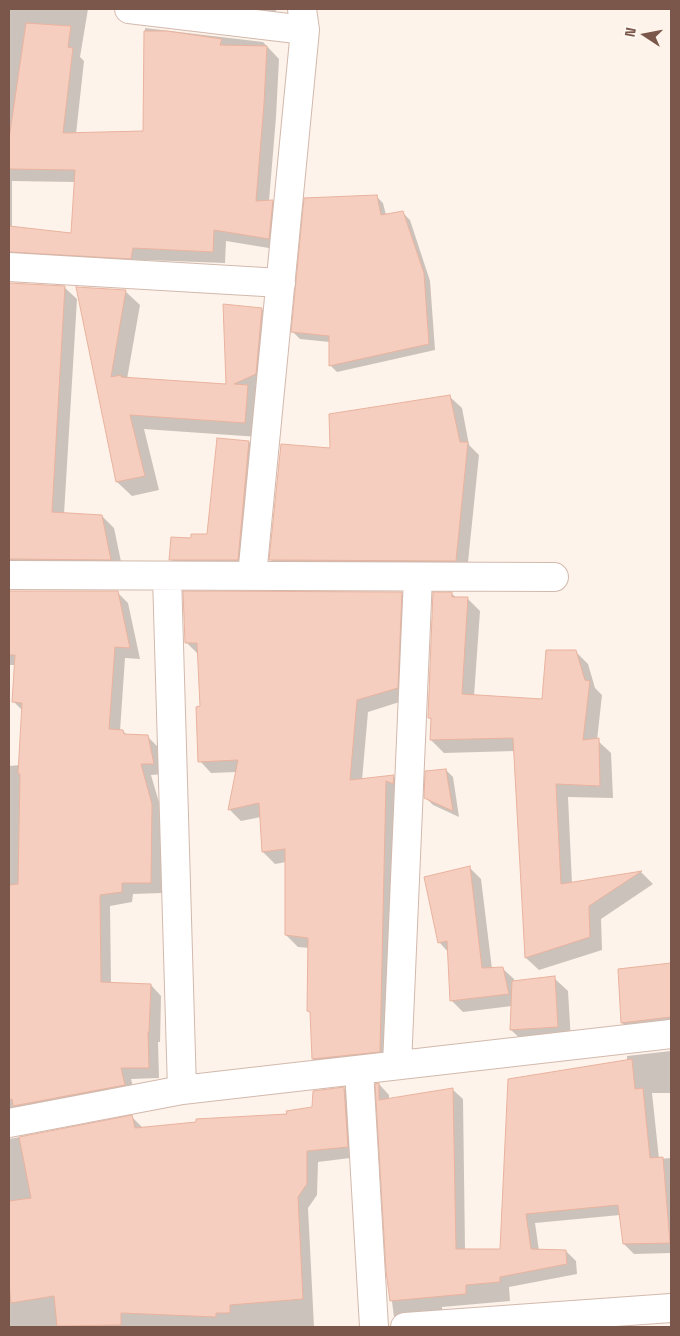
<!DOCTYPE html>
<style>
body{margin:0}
#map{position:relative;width:680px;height:1336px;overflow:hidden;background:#fef3ea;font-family:"Space Grotesk",sans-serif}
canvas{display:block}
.frame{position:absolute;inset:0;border:10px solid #7b564a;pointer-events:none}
.north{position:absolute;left:620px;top:10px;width:50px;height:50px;-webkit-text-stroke:4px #fff8f1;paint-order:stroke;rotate:281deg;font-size:14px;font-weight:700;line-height:20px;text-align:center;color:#7b564a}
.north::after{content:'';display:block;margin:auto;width:18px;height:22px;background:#7b564a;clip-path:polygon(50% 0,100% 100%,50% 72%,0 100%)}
</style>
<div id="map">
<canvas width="680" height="1336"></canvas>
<div class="frame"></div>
<div class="north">N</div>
</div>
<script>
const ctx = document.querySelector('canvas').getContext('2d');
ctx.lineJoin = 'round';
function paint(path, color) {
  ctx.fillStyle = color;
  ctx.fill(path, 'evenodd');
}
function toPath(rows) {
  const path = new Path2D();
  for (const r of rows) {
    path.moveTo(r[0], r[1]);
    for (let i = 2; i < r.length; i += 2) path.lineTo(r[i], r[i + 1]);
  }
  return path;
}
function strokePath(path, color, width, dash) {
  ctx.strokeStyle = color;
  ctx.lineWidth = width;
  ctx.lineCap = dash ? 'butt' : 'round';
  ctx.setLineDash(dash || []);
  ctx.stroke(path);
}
paint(toPath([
 [9,9,88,9,80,57,84,61,76,134,144,132,145,28,263,42,279,59,276,117,269,201,272,201,284,213,281,250,226,241,225,263,145,260,143,270,9,270],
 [12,181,75,182,72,234,12,228],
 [174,9,276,9,276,21],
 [376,196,383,203,386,215,403,213,410,220,430,281,435,350,337,372,330,365,330,342,300,339,293,332],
 [9,284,64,287,77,299,64,514,102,516,114,528,123,571,84,571,9,560],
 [78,288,125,291,140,305,127,379,227,385,262,309,276,324,259,437,144,429,159,490,132,496,117,482],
 [450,397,462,408,469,445,479,455,467,572,282,572,271,560],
 [249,442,260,454,249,571,182,571,171,559,208,535],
 [9,592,117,592,128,603,140,659,125,658,120,731,123,731,128,736,147,736,158,747,164,774,151,775,163,816,162,893,133,894,132,902,110,906,111,984,151,985,161,996,160,1042,158,1042,159,1078,131,1079,135,1095,9,1123,9,766,20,765,23,711,13,701,15,665,9,665],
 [401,593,413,605,409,699,368,712,362,780,393,776,405,788,391,1063,325,1071,313,1059,311,1013,309,1011,310,948,298,947,286,935,286,862,275,864,263,852,261,817,241,821,230,810,237,772,211,773,200,761,201,707,198,654,186,642],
 [452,594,457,598,467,598,480,611,474,696,543,701,575,651,588,664,595,688,602,695,597,740,611,753,613,798,568,797,572,884,641,872,653,884,601,919,602,950,539,970,526,958,515,751,444,753,431,740,432,721,429,717],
 [446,770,453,777,459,817,433,805,425,797],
 [469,867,481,879,492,969,502,968,514,979,514,982,554,978,568,991,571,1041,525,1043,511,1030,512,1006,463,1012,452,1001,449,953,439,942],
 [671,965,671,1029,633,1033,622,1023,620,970],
 [671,1051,671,1093,652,1093,659,1159,671,1158,671,1253,634,1254,624,1244,620,1215,535,1223,539,1251,566,1251,576,1261,577,1274,509,1287,510,1301,442,1307,443,1319,404,1327,394,1317,388,1271,377,1085,379,1084,389,1095,389,1099,452,1089,463,1099,465,1250,501,1250,627,1061,627,1056],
 [344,1088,355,1099,358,1157,318,1162,317,1195,308,1208,314,1327,9,1327,9,1139,132,1117,143,1128,288,1115,313,1108]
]), '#0003');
const building = toPath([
 [26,23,71,26,68,47,73,48,63,133,143,131,144,31,167,31,222,39,220,45,267,46,264,104,256,201,273,200,269,239,214,230,213,252,133,248,131,259,9,252,9,226,71,233,75,170,9,169,9,139,26,23],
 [377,195,381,215,403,211,424,273,429,344,329,366,329,336,291,332,304,198,377,195],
 [9,283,65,286,52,512,102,515,111,560,9,559,9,283],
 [76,287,126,290,111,377,121,375,121,377,226,384,223,304,262,308,256,374,234,384,248,385,245,423,130,415,145,476,116,482,76,287],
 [450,395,460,442,468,442,456,561,269,560,281,444,330,448,329,414,450,395],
 [217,438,249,441,238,560,169,560,171,537,191,538,191,534,207,534,217,438],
 [9,591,118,591,130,648,115,647,109,729,123,730,124,734,148,735,154,764,141,764,152,804,151,883,122,883,122,892,100,895,101,982,151,984,149,1032,148,1032,149,1068,121,1068,125,1085,13,1106,12,1099,9,1100,9,885,18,884,20,774,18,774,22,703,12,702,15,655,9,655,9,591],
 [183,591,402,592,398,688,357,700,350,780,394,775,393,784,386,781,380,1052,312,1059,310,1012,307,1011,308,938,285,935,285,849,262,852,259,803,228,810,238,760,198,762,196,707,200,706,197,643,185,643,183,591],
 [433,592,452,592,452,597,468,597,462,694,542,699,546,650,576,650,585,680,590,681,583,740,599,738,600,786,556,784,561,884,642,871,589,906,590,937,525,958,513,738,430,740,431,718,428,718,433,592],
 [446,769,453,811,424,798,425,771,446,769],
 [470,866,482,968,503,967,509,994,450,1001,447,941,438,943,424,877,470,866],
 [671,963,671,1017,621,1023,618,969,671,963],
 [555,976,558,1027,510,1030,512,981,555,976],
 [632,1059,635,1089,643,1088,650,1158,663,1157,670,1243,623,1244,618,1205,526,1214,531,1249,566,1250,567,1264,500,1277,500,1282,466,1285,466,1294,390,1301,386,1271,375,1084,379,1083,379,1100,453,1088,456,1249,500,1249,508,1079,632,1059],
 [344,1087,348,1147,307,1151,307,1184,298,1197,303,1299,230,1305,230,1313,216,1313,216,1317,121,1313,121,1325,57,1326,54,1296,11,1303,9,1283,9,1201,31,1198,19,1137,132,1115,135,1128,196,1122,196,1119,287,1114,286,1111,312,1107,313,1091,344,1087]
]);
paint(building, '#f5cebf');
strokePath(building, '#e9b29e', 1);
const street = toPath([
 [129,9,305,30],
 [9,267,281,283],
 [9,575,554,577],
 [167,576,182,1090],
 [252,576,305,30,302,9],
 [397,1065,418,577],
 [359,1070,374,1327],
 [9,1123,182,1090,671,1034],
 [405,1327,671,1308]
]);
strokePath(street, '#d2b9ad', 30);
strokePath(street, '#fff', 28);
</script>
